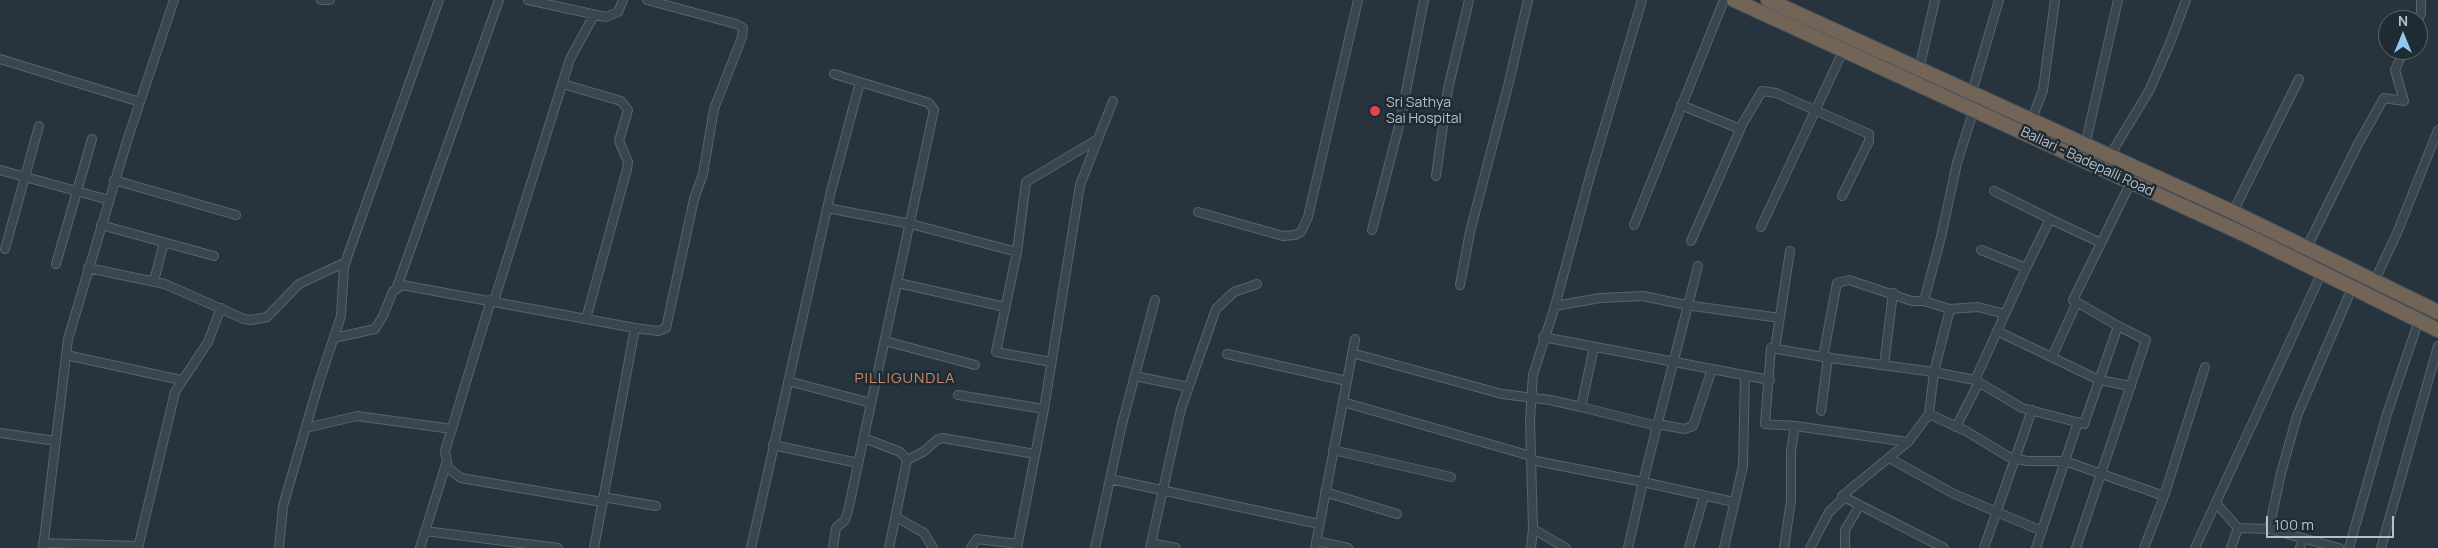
<!DOCTYPE html>
<style>
body{margin:0}
#map{position:relative;width:2438px;height:548px;overflow:hidden;background:#27343e;font-family:Manrope,sans-serif}
canvas{display:block}
.north{position:absolute;left:2378px;top:10px;width:50px;height:50px;box-sizing:border-box;background:#1f2b33;border:1px solid #5c676f;border-radius:50%;rotate:0deg;font-size:14px;font-weight:700;line-height:20px;text-align:center;color:#b7c0c9}
.north::after{content:'';display:block;margin:auto;width:18px;height:22px;background:#93c7f1;clip-path:polygon(50% 0,100% 100%,50% 72%,0 100%)}
.scale{position:absolute;left:2266px;top:516px;width:128px;height:22px;box-sizing:border-box;border:2px solid #b7c0c9;border-top:0;padding-left:6px;font-size:15px;line-height:18px;white-space:nowrap;color:#b7c0c9;-webkit-text-stroke:4px #1f2b33;paint-order:stroke}
</style>
<div id="map">
<canvas width="2438" height="548"></canvas>
<div class="north">N</div>
<div class="scale">100 m</div>
</div>
<script>
const ctx = document.querySelector('canvas').getContext('2d');
ctx.lineJoin = 'round';
function toPath(rows) {
  const path = new Path2D();
  for (const r of rows) {
    path.moveTo(r[0], r[1]);
    for (let i = 2; i < r.length; i += 2) path.lineTo(r[i], r[i + 1]);
  }
  return path;
}
function strokePath(path, color, width, dash) {
  ctx.strokeStyle = color;
  ctx.lineWidth = width;
  ctx.lineCap = dash ? 'butt' : 'round';
  ctx.setLineDash(dash || []);
  ctx.stroke(path);
}
function write(font, color, halo, rows, align = 'center') {
  ctx.font = font + ' Manrope,sans-serif';
  ctx.lineWidth = 5;
  ctx.setLineDash([]);
  ctx.textBaseline = 'middle';
  ctx.strokeStyle = halo;
  ctx.fillStyle = color;
  for (const [text, x, y, turn = 0] of rows) {
    ctx.save();
    ctx.translate(x, y);
    ctx.rotate((+turn || 0) * Math.PI / 180);
    ctx.textAlign = isNaN(turn) ? turn : align;
    if (halo) ctx.strokeText(text, 0, 0);
    ctx.fillText(text, 0, 0);
    ctx.restore();
  }
}
const street = toPath([
 [321,0,330,0],
 [528,0,606,17,618,12,623,0],
 [2418,20,2421,13,2421,0],
 [0,59,140,102],
 [1919,69,1935,0],
 [563,84,621,101,628,110,619,141,628,162,627,169,586,319],
 [1972,92,1999,0],
 [1681,105,1740,129],
 [2032,119,2043,90,2055,0],
 [2085,146,2118,0],
 [2109,157,2149,91,2170,43,2186,0],
 [0,170,109,200],
 [1436,176,1448,89,1469,0],
 [114,180,236,215],
 [1994,191,2050,219],
 [827,208,911,224,1017,252],
 [1198,212,1283,236,1295,235,1301,232,1308,217,1358,0],
 [2233,212,2299,79],
 [101,225,214,256],
 [1634,225,1724,0],
 [1761,227,1844,49],
 [1372,230,1400,122,1424,0],
 [1691,241,1743,123,1762,91,1776,93,1869,134,1869,141,1842,196],
 [2307,247,2358,144,2384,98,2404,101,2395,70,2404,50],
 [5,249,39,126],
 [1981,250,2026,268,2050,219,2101,243],
 [56,264,92,139],
 [88,268,165,284,244,319,251,320,267,317,299,284,346,262],
 [2375,280,2397,233,2438,130],
 [154,281,164,242],
 [898,283,1005,307],
 [1460,285,1470,232,1509,82,1528,0],
 [397,287,499,0],
 [491,300,445,451,448,468,461,478,602,502],
 [494,301,570,59,594,15],
 [1924,301,1912,301,1849,280,1837,283,1823,357,1934,372,1975,380,2022,408,2084,424,2118,326,2073,300,2131,182],
 [1555,306,1600,298,1643,296,1686,305,1780,318],
 [1950,309,1978,307,2005,314],
 [1997,331,2099,380,2131,386],
 [1543,337,1770,380],
 [334,338,375,329,383,316,393,291,402,285,635,328,658,331,666,328,694,199,703,174,714,109,742,37,743,28,736,24,647,0],
 [885,341,975,365],
 [1775,349,1790,251],
 [1352,353,1502,394,1550,400,1581,407,1594,347],
 [1227,354,1347,381],
 [66,355,181,380],
 [2052,357,2077,302],
 [1051,362,996,352,1017,252,1026,182,1098,139],
 [1884,365,1893,293],
 [1135,376,1188,387],
 [1975,380,2026,268],
 [788,381,871,403],
 [958,395,1044,409],
 [1343,402,1531,456],
 [1821,411,1828,357],
 [1929,414,1966,431,2009,457,2027,461,2065,461,2164,496,2144,548],
 [1658,424,1684,429,1693,426,1712,369],
 [1657,426,1698,266],
 [1795,426,1765,424,1771,348,1823,357],
 [1956,427,1979,382],
 [306,428,357,416,452,429],
 [0,433,56,441],
 [864,438,900,452,907,460,889,548],
 [773,445,858,463],
 [1333,450,1451,477],
 [1889,458,1954,494,2042,531],
 [907,460,923,452,937,440,942,438,1035,454],
 [1531,460,1643,482,1657,426,1581,407],
 [1110,479,1319,524],
 [1325,492,1397,514],
 [2164,496,2205,367],
 [603,497,656,506],
 [2216,503,2238,528],
 [896,517,924,533,933,548],
 [1533,529,1566,548],
 [425,531,558,548],
 [1316,541,1348,548],
 [43,543,138,546],
 [1151,543,1176,548],
 [43,548,68,339,127,141,174,0],
 [138,548,175,392,208,342,221,308],
 [279,548,283,506,319,382,341,316,344,266,439,0],
 [420,548,446,464],
 [594,548,635,328],
 [751,548,831,191,860,82],
 [833,548,836,528,845,520,848,511,934,110,929,103,834,74],
 [971,548,977,539,1018,544],
 [1017,548,1044,409,1080,185,1113,101],
 [1095,548,1122,424,1155,300],
 [1150,548,1181,409,1216,309,1234,292,1257,284],
 [1315,548,1355,339],
 [1531,548,1533,529,1530,420,1533,375,1555,306,1590,176,1642,0],
 [1628,548,1643,482,1734,502],
 [1689,548,1704,496],
 [1724,548,1743,466,1745,375],
 [1784,548,1791,501,1791,451,1795,426,1908,442],
 [1810,548,1829,512,1845,497],
 [1845,548,1845,530,1860,505],
 [1944,548,1842,496,1908,442,1929,414,1934,372,1950,309,1924,301,1941,237,1957,163,1974,109],
 [1984,548,2032,410],
 [2036,548,2078,422],
 [2076,548,2146,340,2118,326],
 [2195,548,2322,272],
 [2231,548,2238,528,2269,529],
 [2300,548,2303,538],
 [2339,548,2269,529,2281,473,2297,416,2352,288],
 [2349,548,2387,414,2419,320],
 [2381,548,2438,346]
]);
const highway = toPath([
 [1734,0,2250,237,2438,330],
 [1768,0,2233,212,2438,312]
]);
strokePath(street, '#58636c', 10);
strokePath(highway, '#455059', 16);
strokePath(street, '#3a464e', 8);
strokePath(highway, '#736458', 14);
for (const [x, y, r, color] of [
 [1375,111,6,"#e0444e"]
]) {
  const dot = new Path2D();
  dot.arc(x, y, r, 0, 2 * Math.PI);
  ctx.fillStyle = color;
  ctx.fill(dot);
  strokePath(dot, '#1f2b33', 2);
}
write('14px', '#b7c0c9', '#1f2b33', [
 ["Sri Sathya",1386,103],
 ["Sai Hospital",1386,119]
], 'left');
write('14px', '#b7c0c9', '#1f2b33', [
 ["Ballari - Badepalli Road",2087,162,25]
]);
ctx.letterSpacing = '1px';
write('15px', '#ce876c', '#1f2b33', [
 ["PILLIGUNDLA",905,379]
]);
ctx.letterSpacing = '0px';
</script>
